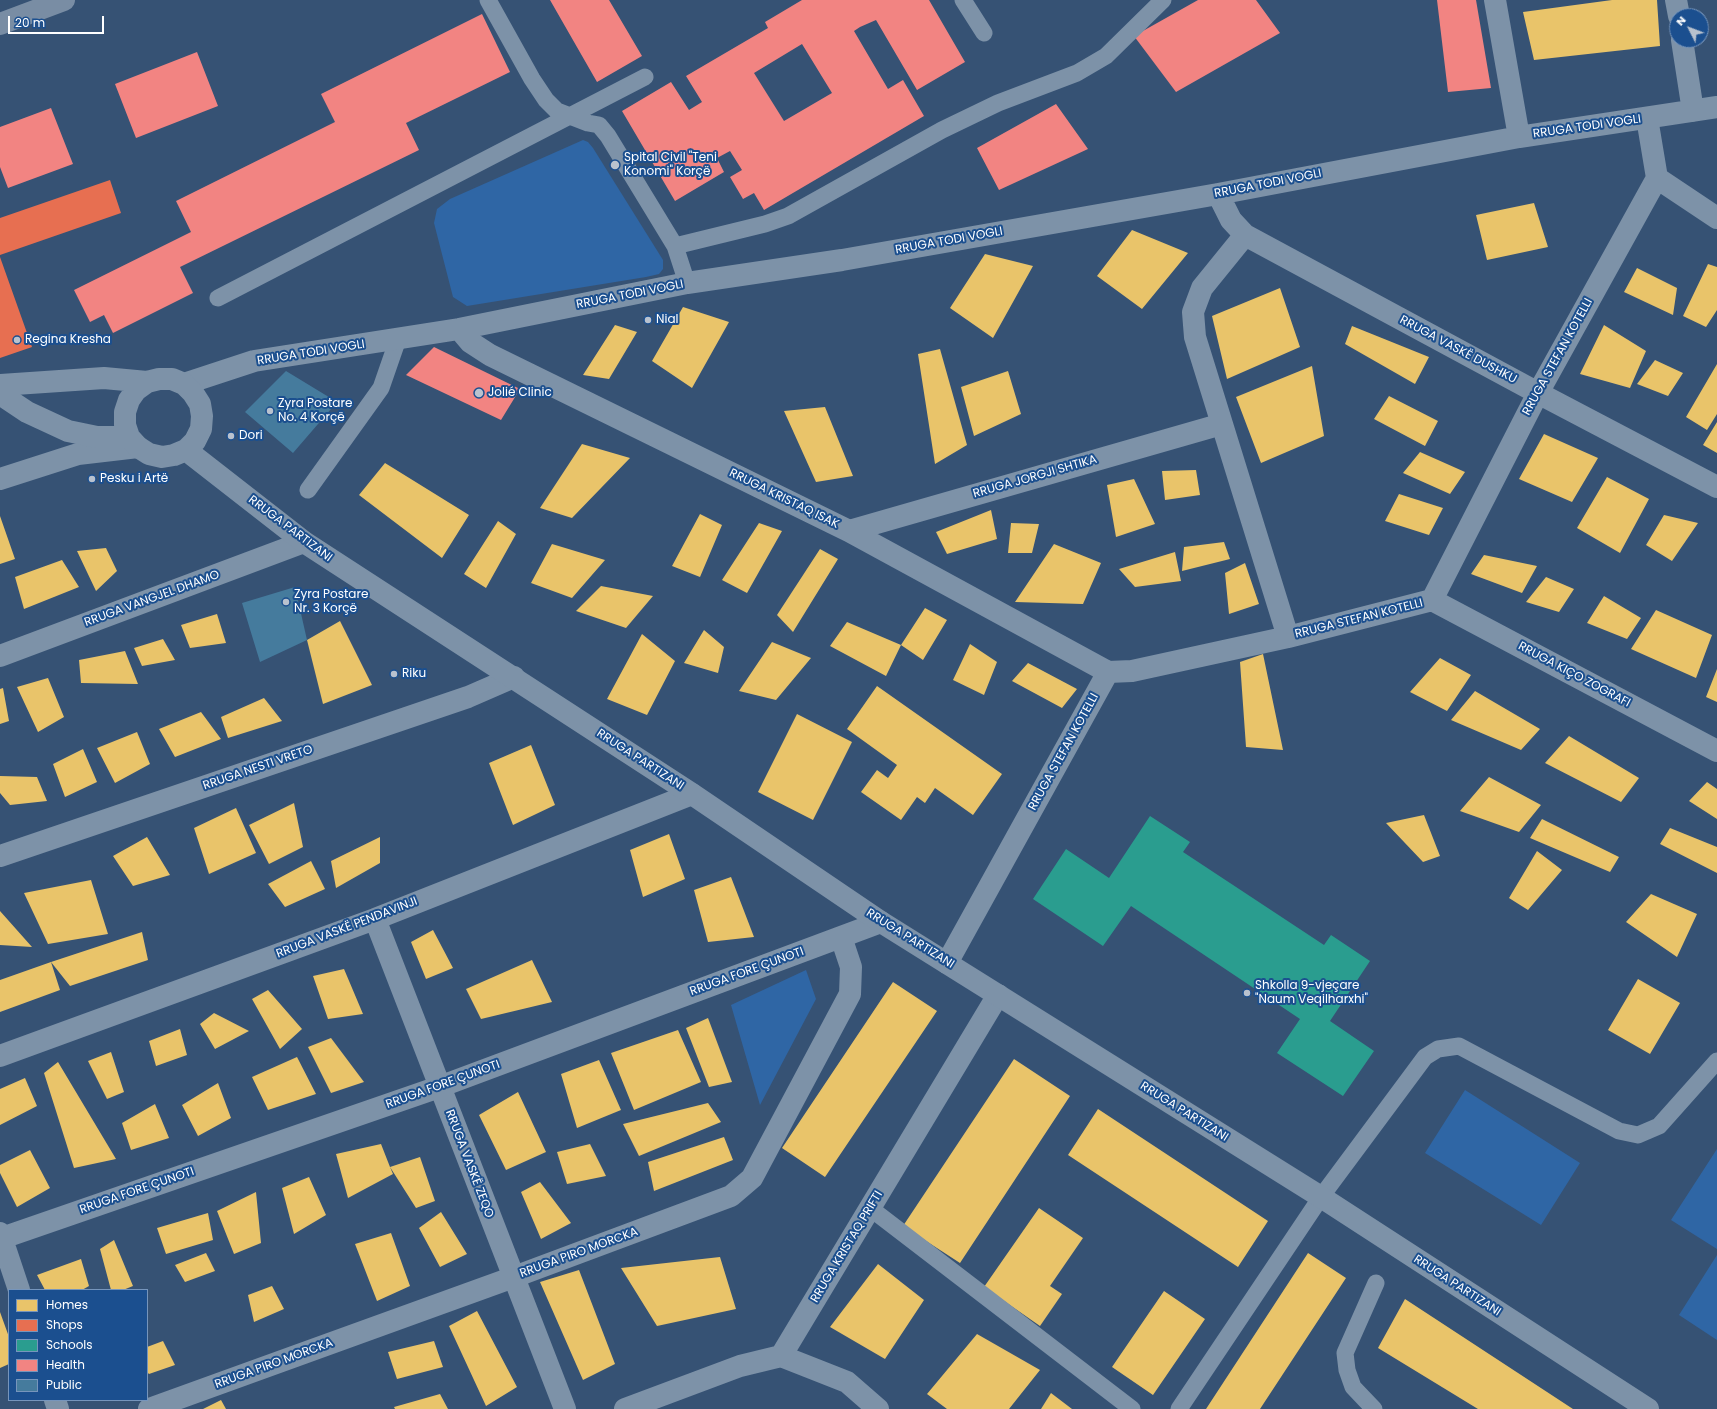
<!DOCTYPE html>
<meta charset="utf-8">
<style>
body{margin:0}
#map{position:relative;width:1717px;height:1409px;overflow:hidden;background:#365274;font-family:Poppins,sans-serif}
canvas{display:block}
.legend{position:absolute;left:8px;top:1289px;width:140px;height:112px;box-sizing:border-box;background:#1b4f8f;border:1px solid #7695bc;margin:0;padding:5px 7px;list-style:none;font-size:12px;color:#fff}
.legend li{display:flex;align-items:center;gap:8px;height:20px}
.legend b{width:20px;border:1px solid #7695bc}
.north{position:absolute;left:1669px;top:8px;width:40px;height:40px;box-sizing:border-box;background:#1b4f8f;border:1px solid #7695bc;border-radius:50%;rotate:312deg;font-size:11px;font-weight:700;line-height:16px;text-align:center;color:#fff}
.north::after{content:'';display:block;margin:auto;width:14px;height:18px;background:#b9c2ce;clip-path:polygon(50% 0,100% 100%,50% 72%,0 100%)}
.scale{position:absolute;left:8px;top:16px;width:96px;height:18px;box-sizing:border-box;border:2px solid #fff;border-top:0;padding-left:5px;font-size:12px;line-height:14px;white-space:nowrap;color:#fff;-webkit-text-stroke:3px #1b4f8f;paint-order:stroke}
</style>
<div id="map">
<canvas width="1717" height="1409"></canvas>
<ul class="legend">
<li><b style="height:11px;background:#e9c46a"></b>Homes</li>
<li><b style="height:11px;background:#e76f51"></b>Shops</li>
<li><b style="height:11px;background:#2a9d8f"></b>Schools</li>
<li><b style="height:11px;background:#f28482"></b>Health</li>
<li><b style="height:11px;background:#457b9d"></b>Public</li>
</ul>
<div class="north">N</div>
<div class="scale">20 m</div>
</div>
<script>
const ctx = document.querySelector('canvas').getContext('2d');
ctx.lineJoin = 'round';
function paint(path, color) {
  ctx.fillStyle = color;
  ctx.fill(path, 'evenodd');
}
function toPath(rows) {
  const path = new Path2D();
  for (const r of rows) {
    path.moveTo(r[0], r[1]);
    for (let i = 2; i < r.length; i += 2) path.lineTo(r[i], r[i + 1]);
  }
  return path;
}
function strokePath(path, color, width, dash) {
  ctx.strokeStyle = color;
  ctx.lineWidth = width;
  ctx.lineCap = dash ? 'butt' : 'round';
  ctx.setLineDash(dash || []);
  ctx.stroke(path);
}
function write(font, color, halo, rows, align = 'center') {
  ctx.font = font + ' Poppins,sans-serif';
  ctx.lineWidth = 4;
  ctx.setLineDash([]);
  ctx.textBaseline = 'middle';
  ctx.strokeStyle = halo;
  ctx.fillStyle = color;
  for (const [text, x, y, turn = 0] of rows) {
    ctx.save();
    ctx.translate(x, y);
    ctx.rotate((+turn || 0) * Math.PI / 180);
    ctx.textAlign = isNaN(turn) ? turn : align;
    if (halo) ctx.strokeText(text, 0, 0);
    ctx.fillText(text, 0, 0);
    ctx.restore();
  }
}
paint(toPath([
 [583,140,588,142,593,148,663,260,663,269,659,274,646,277,467,306,453,297,434,223,437,209,450,199],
 [806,970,816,999,760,1105,731,1005],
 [1465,1090,1580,1163,1541,1225,1425,1153],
 [1717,1149,1717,1249,1671,1220],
 [1717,1255,1717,1340,1679,1315]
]), '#2f66a5');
paint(toPath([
 [1612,0,1657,0,1660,46,1534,60,1523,12],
 [1534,203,1548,247,1487,260,1476,215],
 [1132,230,1188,253,1142,309,1097,276],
 [985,254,1033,266,993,338,950,308],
 [1708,264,1717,267,1717,310,1706,327,1683,316],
 [1637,268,1677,288,1673,315,1624,292],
 [1280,288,1300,347,1227,379,1212,316],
 [683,307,729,322,692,388,652,361],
 [615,325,637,332,609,379,583,375],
 [1604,325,1646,351,1630,388,1580,374],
 [1352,326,1429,357,1415,384,1345,344],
 [940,349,967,445,935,464,918,354],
 [1655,360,1683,373,1668,396,1637,384],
 [1717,364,1717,414,1707,430,1686,417],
 [1312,366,1324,436,1261,463,1236,397],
 [1008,371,1021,414,974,436,961,387],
 [1389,396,1438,421,1425,446,1374,419],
 [825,407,853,476,816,482,784,411],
 [1717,422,1717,453,1703,445],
 [1544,434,1598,458,1572,502,1519,479],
 [582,444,630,458,572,518,540,508],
 [1420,452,1465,472,1450,494,1403,473],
 [385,463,469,515,442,558,359,495],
 [1196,470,1200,495,1165,500,1162,471],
 [1607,477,1649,499,1620,553,1577,528],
 [1134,479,1155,524,1116,537,1107,485],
 [1399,494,1443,508,1429,535,1385,521],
 [991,510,997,539,947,554,936,532],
 [700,514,722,525,700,577,672,566],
 [1664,515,1698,523,1672,561,1646,545],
 [0,516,15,559,0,564],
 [498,521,516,534,486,588,464,574],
 [759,523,782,531,747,593,722,580],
 [1011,523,1039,524,1032,553,1008,553],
 [1224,542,1230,559,1182,571,1184,547],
 [552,544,605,560,572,598,531,583],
 [1054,544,1101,563,1083,604,1015,602],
 [106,548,117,571,96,591,77,551],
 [820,549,838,559,793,632,777,615],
 [1175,552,1181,581,1135,587,1119,569],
 [1484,555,1537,566,1522,593,1471,574],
 [62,560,79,587,24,609,15,577],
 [1245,563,1259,604,1229,614,1225,573],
 [1546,577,1574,589,1559,612,1526,602],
 [601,586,653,596,626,628,576,611],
 [1604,596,1641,618,1627,639,1587,623],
 [925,608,947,620,923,660,901,645],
 [1656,610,1712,635,1696,678,1631,649],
 [217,614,226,643,190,648,181,625],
 [340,621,372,685,323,704,307,640],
 [847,622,901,645,886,676,830,646],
 [704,630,724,647,718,673,684,663],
 [642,634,675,661,647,715,607,699],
 [163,639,175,660,142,666,134,648],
 [772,642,811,658,776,700,739,691],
 [970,644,997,662,984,695,953,680],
 [125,651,138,684,81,683,79,660],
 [1263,654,1283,750,1246,747,1240,662],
 [1440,658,1471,675,1447,711,1410,692],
 [1028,663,1077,689,1062,708,1012,681],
 [1717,669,1717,702,1706,697],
 [48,678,64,717,38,732,17,687],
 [877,686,1002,774,973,815,935,788,925,803,917,797,901,820,861,792,877,770,888,778,897,765,847,729],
 [3,688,9,721,0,724,0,689],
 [1475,691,1540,729,1521,750,1451,720],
 [264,698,282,721,228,738,221,717],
 [201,712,221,739,175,757,159,729],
 [797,714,852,742,813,820,758,792],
 [137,732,150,764,115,783,97,748],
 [1569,736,1639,778,1621,802,1545,763],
 [531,745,555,805,513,825,489,763],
 [83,749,97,782,65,797,53,764],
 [0,776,37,777,47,801,10,805,0,793],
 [1489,777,1541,805,1519,832,1460,811],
 [1707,782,1717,789,1717,819,1689,801],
 [294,803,303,847,269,864,249,825],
 [236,808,256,853,209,874,194,828],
 [1424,815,1440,856,1423,862,1386,823],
 [1542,819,1619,857,1610,872,1530,838],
 [1670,828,1717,847,1717,873,1660,844],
 [669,834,685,879,643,897,630,850],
 [147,837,170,875,133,886,113,856],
 [380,837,380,863,336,888,331,861],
 [1537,851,1562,870,1528,910,1509,898],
 [311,861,325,889,285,907,268,884],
 [731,877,754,937,708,942,694,890],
 [91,880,108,934,48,944,24,893],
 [1651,894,1697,914,1677,957,1626,922],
 [0,911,32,947,0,945],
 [433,930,453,968,426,979,411,942],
 [142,932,148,960,70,986,51,962,60,990,0,1012,0,980,51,962],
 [532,960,552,1002,481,1019,466,989],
 [344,969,363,1014,328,1019,313,976],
 [1638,979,1680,1003,1650,1054,1608,1030],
 [893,982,937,1011,825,1177,782,1148],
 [268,990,302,1029,280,1049,252,999],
 [214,1013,249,1031,215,1049,200,1024],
 [708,1018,732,1082,709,1087,686,1028],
 [180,1029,187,1055,156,1066,149,1041],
 [678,1030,701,1082,634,1110,611,1053],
 [331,1038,364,1082,331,1093,308,1047],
 [111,1052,124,1092,107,1099,88,1061],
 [297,1057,316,1094,268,1110,252,1077],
 [1014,1059,1070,1096,960,1263,903,1226],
 [599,1060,621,1110,577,1128,561,1074],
 [58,1062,116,1159,74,1168,44,1073],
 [25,1078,37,1106,0,1125,0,1089],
 [218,1083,231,1118,198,1136,182,1105],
 [518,1092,546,1152,506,1170,479,1115],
 [708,1103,721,1122,639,1156,623,1124],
 [155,1104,169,1138,131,1150,122,1123],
 [1098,1109,1268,1221,1238,1267,1068,1155],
 [724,1137,733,1160,654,1191,648,1162],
 [381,1144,390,1167,420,1157,435,1201,416,1208,390,1167,393,1174,348,1198,336,1154],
 [590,1144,606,1176,567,1184,557,1152],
 [30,1150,50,1188,17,1207,0,1173,0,1165],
 [309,1177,326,1215,294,1234,282,1188],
 [540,1182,571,1223,541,1239,521,1192],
 [256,1192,261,1243,234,1254,217,1211],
 [1039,1208,1083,1238,1050,1286,1062,1294,1040,1326,984,1287],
 [441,1212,467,1254,440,1267,419,1228],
 [208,1213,213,1240,166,1254,157,1228],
 [391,1233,410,1286,377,1301,355,1244],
 [114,1240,133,1286,123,1290,111,1290,100,1249],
 [206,1253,215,1271,185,1282,175,1265],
 [1308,1253,1346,1278,1260,1409,1206,1409],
 [720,1257,736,1309,657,1326,621,1268],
 [81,1259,89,1286,82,1290,45,1290,37,1275],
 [878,1264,924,1300,885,1359,830,1327],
 [579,1270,615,1364,583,1380,540,1282],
 [272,1286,284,1309,254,1322,248,1295],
 [1164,1291,1205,1319,1153,1395,1112,1367],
 [1405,1299,1573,1409,1478,1409,1378,1348],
 [477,1311,517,1387,486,1406,449,1326],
 [0,1312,9,1337,9,1364,0,1368],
 [977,1334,1040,1370,1009,1409,947,1409,927,1394],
 [163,1341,175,1365,149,1374,147,1372,147,1347],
 [434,1341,443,1367,397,1379,388,1352],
 [1051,1393,1072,1409,1041,1409],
 [440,1394,448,1409,395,1409,394,1407],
 [221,1400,226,1409,203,1409]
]), '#e9c46a');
paint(toPath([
 [110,180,121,213,0,255,0,218],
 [0,257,32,347,0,358]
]), '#e76f51');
paint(toPath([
 [1150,816,1190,842,1183,852,1324,945,1331,935,1370,961,1330,1021,1374,1051,1343,1096,1277,1053,1300,1019,1131,906,1103,946,1033,899,1066,849,1109,878]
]), '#2a9d8f');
paint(toPath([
 [550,0,609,0,642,56,597,82],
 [802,0,929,0,965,62,917,90,876,20,860,27,854,31,888,89,903,80,924,116,764,210,754,193,743,199,730,177,742,170,730,151,717,158,724,172,675,201,622,111,671,82,689,110,702,102,686,76,768,28,765,22],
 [802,44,832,93,784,121,754,73],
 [1198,0,1256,0,1280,33,1176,92,1134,36],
 [1437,0,1476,0,1491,88,1448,92],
 [482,14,510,72,406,123,419,150,180,267,193,293,113,333,104,315,90,322,74,290,191,232,176,201,335,122,321,94],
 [197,52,218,106,136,138,115,84],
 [1056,104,1088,149,999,190,977,148],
 [51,108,73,164,8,188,0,167,0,127],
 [434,347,520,389,501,420,406,375]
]), '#f28482');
paint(toPath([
 [286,371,337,402,293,453,245,412],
 [295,587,307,640,260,662,242,603]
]), '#457b9d');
strokePath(toPath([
 [488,0,532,79,546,100,557,111,588,123,599,125,608,136,675,246,687,283],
 [963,0,984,33],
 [675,246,765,224,788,216,942,130,998,103,1077,73,1106,56,1163,0],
 [218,298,645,77],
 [308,490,381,388,398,339],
 [870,1208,1132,1409],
 [1179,1409,1321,1197,1425,1057,1438,1049,1459,1046,1619,1131,1638,1135,1659,1126,1717,1061],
 [1374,1409,1353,1387,1347,1370,1345,1353,1376,1283]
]), '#7d92a8', 17);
strokePath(toPath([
 [1495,0,1519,137],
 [1676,0,1679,16],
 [1682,40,1693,111],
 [1657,178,1717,218],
 [1218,194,1231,220,1245,235,1538,393,1717,487],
 [1245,235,1202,288,1193,312,1195,337,1288,637],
 [459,329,470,342,490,355,849,531,1108,672],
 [184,384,254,361,459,329,687,283,842,260,1218,194,1519,137,1717,107],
 [0,479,78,454,138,447],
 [849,531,1222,424],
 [1432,600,1717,751],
 [0,656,304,542],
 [0,856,468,697,514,677],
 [375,919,565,1409],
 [947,963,1108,672,1132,671,1288,637,1432,600,1538,393,1657,178,1647,118],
 [0,1056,375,919,692,794],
 [0,1233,19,1290],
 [2,1238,439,1087,881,922],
 [781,1356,847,1382,878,1409],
 [55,1400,58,1409],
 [149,1409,514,1277,731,1196,752,1178,850,994,851,967,841,937],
 [625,1409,740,1366,781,1356,998,995]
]), '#7d92a8', 22);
strokePath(toPath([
 [0,385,104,378,147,382,159,379,172,379,184,384,193,393,200,404,202,416,201,429,195,441,186,450,174,455,162,457,149,454,138,447,129,437,125,425,125,412,129,400,136,390,147,382],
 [0,394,27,412,68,431,97,437,129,437],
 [186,450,304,542,692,794,881,922,1321,1197,1648,1409]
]), '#7d92a8', 22);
strokePath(toPath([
 [0,24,64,0]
]), '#798da4', 22);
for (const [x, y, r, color] of [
 [615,165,5,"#b9c2ce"],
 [648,320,4,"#b9c2ce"],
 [17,340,4,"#b9c2ce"],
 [479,393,5,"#b9c2ce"],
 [270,411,4,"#b9c2ce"],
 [231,436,4,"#b9c2ce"],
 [92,479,4,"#b9c2ce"],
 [286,602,4,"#b9c2ce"],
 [394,674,4,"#b9c2ce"],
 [1247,993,4,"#b9c2ce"]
]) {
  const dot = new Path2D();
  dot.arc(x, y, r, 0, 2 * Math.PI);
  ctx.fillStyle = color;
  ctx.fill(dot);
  strokePath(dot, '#1b4f8f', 1.5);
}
write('12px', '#fff', '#1b4f8f', [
 ["RRUGA TODI VOGLI",1587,127,-8],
 ["RRUGA TODI VOGLI",1268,184,-11],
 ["RRUGA TODI VOGLI",949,241,-10],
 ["RRUGA TODI VOGLI",630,295,-11],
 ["RRUGA VASKË DUSHKU",1458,350,28],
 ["RRUGA TODI VOGLI",311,353,-9],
 ["RRUGA STEFAN KOTELLI",1558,357,-61],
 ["RRUGA JORGJI SHTIKA",1035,477,-16],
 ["RRUGA KRISTAQ ISAK",784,499,26],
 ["RRUGA PARTIZANI",290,529,37],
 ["RRUGA VANGJEL DHAMO",152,599,-20],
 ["RRUGA STEFAN KOTELLI",1359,619,-14],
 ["RRUGA KIÇO ZOGRAFI",1574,675,28],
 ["RRUGA STEFAN KOTELLI",1064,752,-61],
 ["RRUGA PARTIZANI",640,760,33],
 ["RRUGA NESTI VRETO",258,768,-19],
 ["RRUGA VASKË PENDAVINJI",347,928,-21],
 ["RRUGA PARTIZANI",910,939,32],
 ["RRUGA FORE ÇUNOTI",747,972,-20],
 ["RRUGA FORE ÇUNOTI",443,1085,-20],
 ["RRUGA PARTIZANI",1184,1112,32],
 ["RRUGA VASKË ZEQO",469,1164,69],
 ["RRUGA FORE ÇUNOTI",137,1191,-19],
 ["RRUGA KRISTAQ PRIFTI",847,1247,-59],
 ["RRUGA PIRO MORCKA",579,1253,-20],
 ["RRUGA PARTIZANI",1457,1286,33],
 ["RRUGA PIRO MORCKA",274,1364,-20]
]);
write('12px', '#fff', '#1b4f8f', [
 ["Spital Civil \"Teni",624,158],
 ["Konomi\" Korçë",624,172],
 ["Nial",656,320],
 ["Regina Kresha",25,340],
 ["Jolié Clinic",488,393],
 ["Zyra Postare",278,404],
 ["No. 4 Korçë",278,418],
 ["Dori",239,436],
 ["Pesku i Artë",100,479],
 ["Zyra Postare",294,595],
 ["Nr. 3 Korçë",294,609],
 ["Riku",402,674],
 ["Shkolla 9-vjeçare",1255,986],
 ["\"Naum Veqilharxhi\"",1255,1000]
], 'left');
</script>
